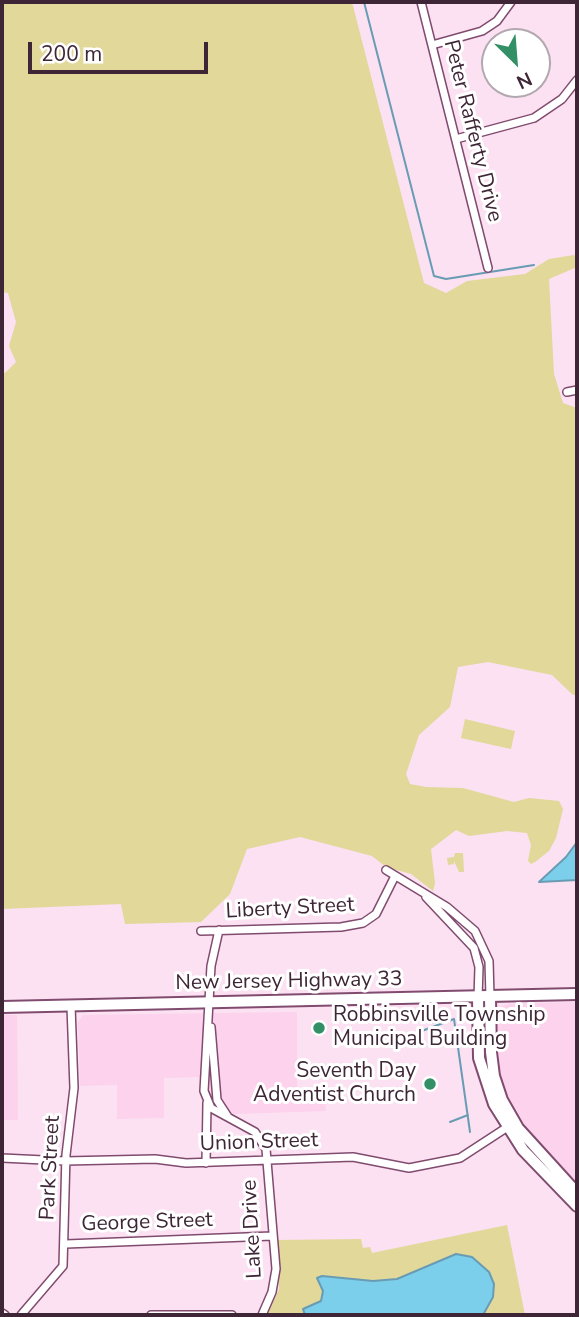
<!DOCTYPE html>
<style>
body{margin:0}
#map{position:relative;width:579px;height:1317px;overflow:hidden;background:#fbe1f1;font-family:"Nunito Sans",sans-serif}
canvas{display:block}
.frame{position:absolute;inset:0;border:4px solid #3e2636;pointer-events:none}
.north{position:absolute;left:481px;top:28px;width:70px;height:70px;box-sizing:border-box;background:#fff;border:2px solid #b2a8af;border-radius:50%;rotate:155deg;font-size:19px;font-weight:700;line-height:28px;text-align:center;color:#3e2636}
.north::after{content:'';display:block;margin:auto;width:24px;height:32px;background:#338f66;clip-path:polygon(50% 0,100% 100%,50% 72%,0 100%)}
.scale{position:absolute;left:28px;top:42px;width:180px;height:32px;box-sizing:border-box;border:4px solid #3e2636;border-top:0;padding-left:9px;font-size:21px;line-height:24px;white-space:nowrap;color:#3e2636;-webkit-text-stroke:5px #fff;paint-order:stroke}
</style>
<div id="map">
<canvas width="579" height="1317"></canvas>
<div class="frame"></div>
<div class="north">N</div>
<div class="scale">200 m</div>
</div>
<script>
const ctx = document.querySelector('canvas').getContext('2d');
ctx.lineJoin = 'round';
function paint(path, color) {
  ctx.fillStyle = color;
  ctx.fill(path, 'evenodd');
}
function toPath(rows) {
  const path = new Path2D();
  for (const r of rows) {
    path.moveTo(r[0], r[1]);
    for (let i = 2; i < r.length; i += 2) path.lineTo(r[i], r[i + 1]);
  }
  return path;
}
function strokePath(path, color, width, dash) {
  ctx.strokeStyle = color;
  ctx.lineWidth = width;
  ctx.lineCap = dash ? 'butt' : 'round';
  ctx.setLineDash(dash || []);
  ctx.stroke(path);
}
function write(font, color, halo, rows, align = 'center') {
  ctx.font = font + ' "Nunito Sans",sans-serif';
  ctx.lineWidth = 6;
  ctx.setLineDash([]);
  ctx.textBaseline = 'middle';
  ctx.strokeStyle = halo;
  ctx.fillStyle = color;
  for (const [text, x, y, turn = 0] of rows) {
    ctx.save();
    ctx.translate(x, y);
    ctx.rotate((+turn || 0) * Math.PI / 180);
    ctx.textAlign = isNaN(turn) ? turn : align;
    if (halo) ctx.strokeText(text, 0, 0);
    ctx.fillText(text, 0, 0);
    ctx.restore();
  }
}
paint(toPath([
 [577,1002,577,1184,529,1132,510,1100,500,1074,495,1012,499,1007,510,1004],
 [297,1012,297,1092,324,1092,326,1111,235,1114,202,1109,201,1077,164,1078,164,1118,117,1119,117,1085,80,1086,78,1022,83,1015],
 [2,1015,17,1015,18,1120,2,1120]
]), '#fcd2ec');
paint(toPath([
 [2,2,352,2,424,283,446,293,467,281,525,274,549,259,574,255,577,258,577,267,549,279,554,374,563,403,577,408,577,695,573,695,552,675,488,662,458,667,450,707,419,735,406,774,410,784,426,787,463,788,514,802,529,798,559,801,563,809,556,838,549,851,535,862,531,864,528,861,531,845,527,833,507,831,469,836,456,830,431,849,435,883,433,891,411,874,386,867,372,856,300,837,247,849,230,894,201,922,125,924,121,904,2,909,2,372,5,373,16,362,9,346,16,322,8,293,2,292],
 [465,719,515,731,511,749,461,738],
 [455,853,463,853,464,872,459,872,454,861,454,864,448,865,447,858,454,857],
 [507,1225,525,1315,267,1315,279,1289,278,1240,361,1239,363,1248,370,1247,372,1253]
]), '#e1d89a');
const water = toPath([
 [577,842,577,880,539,882,566,857,577,842],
 [456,1254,472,1257,489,1272,494,1284,493,1297,483,1315,305,1315,303,1309,321,1301,323,1291,317,1278,322,1276,373,1281,397,1279,456,1254]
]);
paint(water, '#7bcfea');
strokePath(water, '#699cb4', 2);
strokePath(toPath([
 [364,2,434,276,446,279,534,265],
 [351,1022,391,1019,441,1023],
 [419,1032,454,1019,470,1132],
 [450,1122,468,1115]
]), '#699cb4', 2);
const street = toPath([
 [421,2,488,268],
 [432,45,482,31,497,21,511,2],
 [456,139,534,118,562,99,577,80],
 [567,392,577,390],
 [386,870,447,907,475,931,489,961,490,997],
 [426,897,474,948,479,967,478,998],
 [219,930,211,966,204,1091,211,1108,255,1132,266,1149,276,1269,272,1292,262,1315],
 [201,931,341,927,363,923,376,914,395,876],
 [211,1027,217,1100,228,1117],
 [2,1158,65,1161,155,1159,186,1163,353,1157,409,1168,460,1158,506,1128],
 [206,1163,207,1103],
 [66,1244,272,1236],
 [2,1313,5,1315],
 [21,1315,63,1266,66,1155,74,1088,71,1006],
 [151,1315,232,1315]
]);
const secondary = toPath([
 [478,998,479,1058,494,1104,523,1150,577,1206],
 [490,998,491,1052,494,1076,502,1100,518,1128,577,1193]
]);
const primary = toPath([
 [2,1007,577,994]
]);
strokePath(street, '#804b6e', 10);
strokePath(secondary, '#804b6e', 14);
strokePath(primary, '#804b6e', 14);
strokePath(street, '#fff', 7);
strokePath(secondary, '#fff', 10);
strokePath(primary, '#fff', 10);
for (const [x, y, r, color] of [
 [319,1028,7,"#338f66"],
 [430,1084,7,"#338f66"]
]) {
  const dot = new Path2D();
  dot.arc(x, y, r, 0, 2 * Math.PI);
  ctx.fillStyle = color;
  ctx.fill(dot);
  strokePath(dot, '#fff', 2.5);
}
write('21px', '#3e2636', '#fff', [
 ["Peter Rafferty Drive",472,131,76],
 ["Liberty Street",290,909,-3],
 ["New Jersey Highway 33",289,982,-1],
 ["Union Street",259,1143,-2],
 ["Park Street",51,1168,-87],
 ["George Street",147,1223,-2],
 ["Lake Drive",253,1229,-93]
]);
write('21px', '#3e2636', '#fff', [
 ["Robbinsville Township",333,1016],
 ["Municipal Building",333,1040],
 ["Seventh Day",416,1072,"right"],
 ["Adventist Church",416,1096,"right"]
], 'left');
</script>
